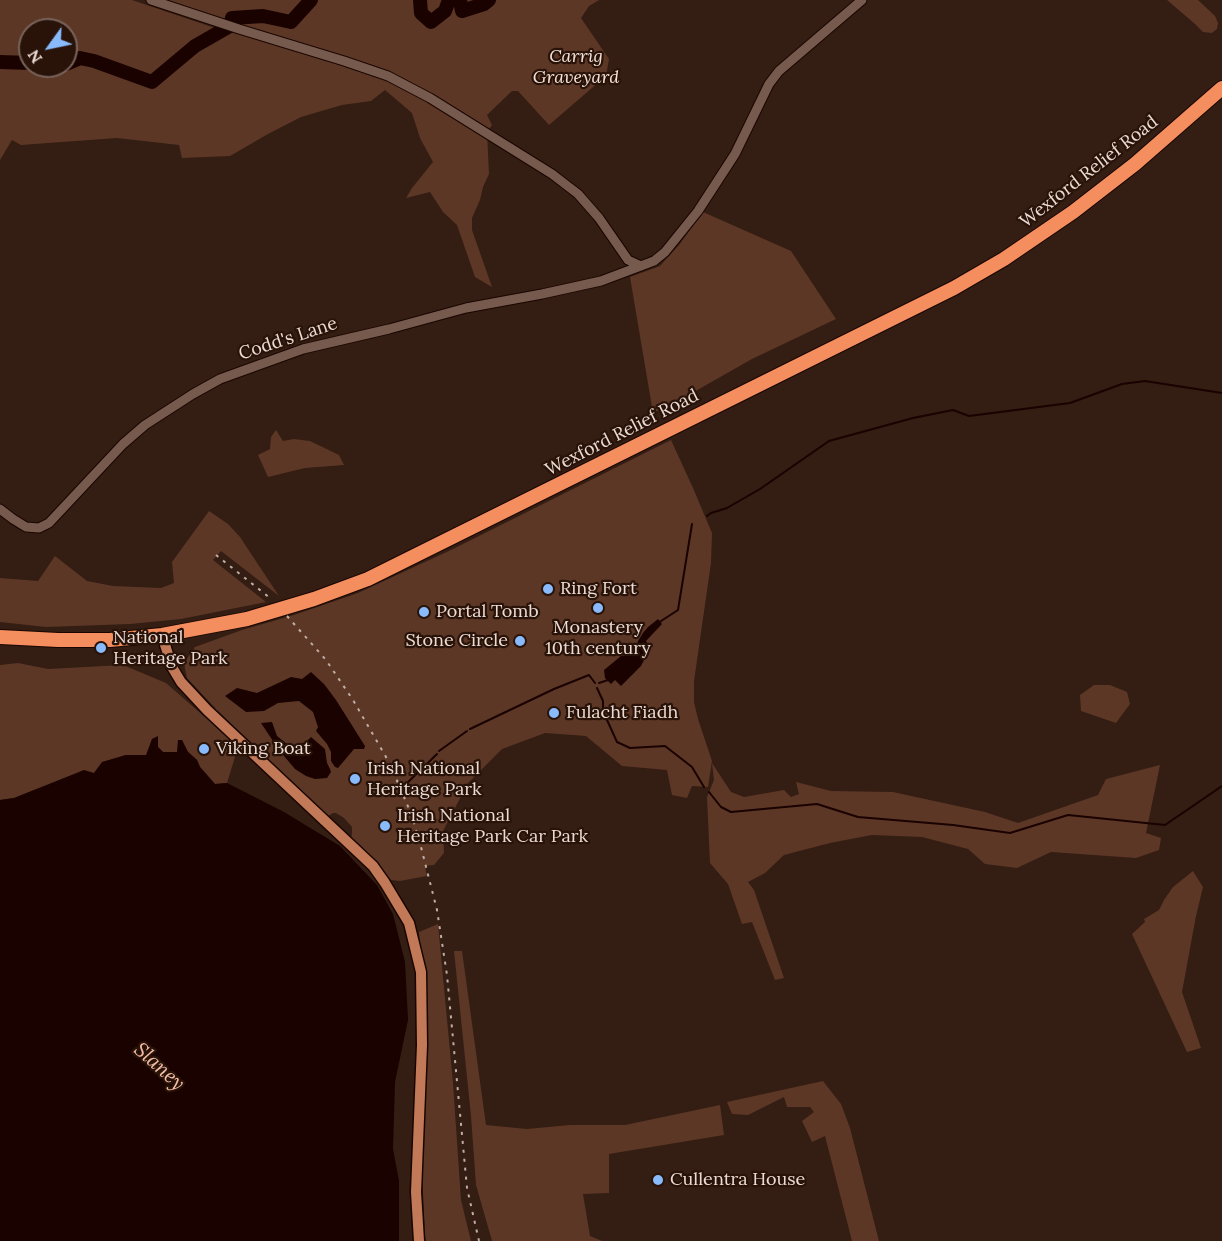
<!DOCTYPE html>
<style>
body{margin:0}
#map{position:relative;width:1222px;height:1241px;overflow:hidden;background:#341d12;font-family:Lora,serif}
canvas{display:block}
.north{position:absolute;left:18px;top:18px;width:60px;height:60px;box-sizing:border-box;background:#291309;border:2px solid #77635a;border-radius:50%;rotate:237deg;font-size:16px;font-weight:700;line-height:24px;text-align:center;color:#ebdbd3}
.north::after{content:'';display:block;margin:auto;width:21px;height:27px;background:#88bafc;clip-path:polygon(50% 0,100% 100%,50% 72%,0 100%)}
</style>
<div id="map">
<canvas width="1222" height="1241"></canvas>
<div class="north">N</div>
</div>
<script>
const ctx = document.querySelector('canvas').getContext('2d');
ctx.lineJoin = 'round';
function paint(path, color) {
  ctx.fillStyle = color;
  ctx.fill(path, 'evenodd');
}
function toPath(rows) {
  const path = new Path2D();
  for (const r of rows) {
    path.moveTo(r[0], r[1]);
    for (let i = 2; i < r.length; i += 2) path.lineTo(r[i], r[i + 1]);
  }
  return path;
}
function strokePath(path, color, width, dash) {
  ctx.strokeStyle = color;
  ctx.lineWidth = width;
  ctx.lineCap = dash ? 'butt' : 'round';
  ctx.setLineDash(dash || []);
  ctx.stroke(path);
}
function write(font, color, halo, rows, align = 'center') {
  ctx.font = font + ' Lora,serif';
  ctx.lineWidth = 4.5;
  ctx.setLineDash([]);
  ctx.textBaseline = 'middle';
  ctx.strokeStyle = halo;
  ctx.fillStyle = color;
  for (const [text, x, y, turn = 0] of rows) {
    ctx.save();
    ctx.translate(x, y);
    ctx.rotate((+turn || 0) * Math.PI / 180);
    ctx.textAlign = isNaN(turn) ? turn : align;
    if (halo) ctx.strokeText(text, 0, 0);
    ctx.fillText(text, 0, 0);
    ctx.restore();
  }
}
paint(toPath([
 [0,0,132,0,215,28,186,48,151,77,110,61,76,54,66,58,66,30,30,30,30,66,66,66,66,64,80,58,92,60,152,82,195,46,229,26,150,0,599,0,589,6,581,18,609,59,606,76,549,125,518,91,512,91,487,115,492,125,487,132,489,174,483,187,480,200,472,218,472,230,492,287,475,277,457,225,443,212,430,192,406,198,412,188,433,162,420,138,412,113,385,90,371,101,342,105,301,117,268,134,230,156,182,158,179,145,117,138,21,145,12,140,0,160],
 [1167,0,1198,0,1215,16,1218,23,1217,29,1212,33,1203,32,1195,24],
 [703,212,791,251,836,319,752,359,685,397,653,413,630,277,660,266,679,245],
 [276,430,283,441,294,439,310,441,339,455,344,465,305,468,268,477,258,455,270,449,271,437],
 [671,440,693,488,712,533,711,563,694,681,694,702,698,719,712,761,708,787,692,786,687,798,672,795,667,770,622,766,586,736,545,733,502,749,468,783,443,831,444,853,434,865,425,866,427,876,400,881,391,880,351,839,352,833,352,827,344,818,336,813,333,813,328,816,217,710,207,719,238,747,227,783,215,784,200,767,197,760,188,752,182,740,177,752,163,752,158,747,158,737,152,739,147,755,126,755,103,762,94,773,37,789,14,798,0,800,0,665,18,663,48,669,123,665,166,683,206,718,216,709,187,678,184,663,195,647,242,630,294,615,358,593,453,549],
 [209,511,228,524,240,537,279,596,221,551,213,560,266,602,181,619,130,624,46,627,0,622,0,578,38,581,55,556,87,581,113,586,161,588,174,583,172,562],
 [1094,685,1110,685,1127,692,1130,704,1116,723,1081,711,1080,695],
 [712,763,731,792,744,797,784,790,791,797,799,794,796,782,831,791,893,792,985,812,1018,823,1098,795,1106,779,1160,765,1146,833,1161,838,1159,850,1136,858,1051,852,1017,868,985,864,968,849,922,837,872,835,830,843,784,855,765,873,748,882,754,890,784,978,775,980,752,922,742,924,728,884,710,863,707,797,714,780],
 [1193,871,1203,887,1196,916,1182,992,1201,1048,1187,1052,1132,934,1145,922,1144,919,1159,910,1164,900,1173,887],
 [438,924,453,1083,461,1200,471,1241,426,1241,425,1236,421,1148,427,1036,419,932],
 [454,951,462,951,486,1125,527,1129,570,1125,625,1125,720,1105,724,1135,609,1154,609,1193,583,1194,590,1236,602,1241,492,1241,476,1185,471,1116],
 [823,1081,841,1104,850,1128,879,1241,852,1241,825,1136,812,1142,802,1121,814,1112,810,1107,787,1107,784,1097,748,1115,732,1114,727,1102]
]), '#5c3726');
paint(toPath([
 [658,619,662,624,646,641,650,648,641,666,621,686,615,680,611,684,605,678,604,670,621,656,635,653,638,641,643,633,648,627],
 [311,672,324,684,336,700,365,746,364,749,354,749,338,768,335,767,331,761,331,752,327,744,316,731,318,727,313,712,299,701,278,703,264,711,246,712,225,696,237,688,257,693,291,677,302,679],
 [272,722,277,736,287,744,295,746,307,741,311,737,325,749,327,763,330,769,331,772,327,778,315,779,306,776,295,769,279,750,261,723],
 [158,736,158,747,163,752,177,752,178,740,182,740,188,752,197,760,200,767,215,784,227,783,284,812,340,846,377,885,393,914,405,962,408,1020,395,1082,393,1149,399,1181,399,1241,0,1241,0,800,14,798,84,770,94,773,102,762,126,755,146,755,152,739]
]), '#1a0200');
strokePath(toPath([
 [707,516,711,513,727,508,760,489,829,441,913,418,953,410,969,416,1070,403,1122,384,1145,381,1222,393],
 [658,623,678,610,692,524],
 [599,683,608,680],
 [597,688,603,701,603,711,617,742,630,748,665,746,692,767,704,787],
 [470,729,554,689,589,675,595,683],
 [439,751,467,731],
 [403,787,437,754],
 [709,792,721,807,731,812,817,804,858,817,953,825,1010,833,1068,815,1165,825,1222,786]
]), '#1a0200', 2);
strokePath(toPath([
 [420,0,421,13,431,22,445,11,449,0],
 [460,0,462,11,484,4,489,0],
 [0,62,30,63],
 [66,64,80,58,94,61,152,82,195,46,230,26,232,18,263,16,291,22,311,0]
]), '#1a0200', 14);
const minor = toPath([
 [151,0,239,29,344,61,388,76,430,98,552,174,578,194,599,218,628,260,641,266],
 [0,509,13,519,26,527,39,528,49,523,123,444,145,425,193,394,220,379,303,349,389,329,466,308,542,294,601,281,654,261,665,252,698,211,735,154,769,84,779,71,862,0]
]);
const major = toPath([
 [162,635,172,667,181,682,207,710,373,866,385,883,409,923,421,972,422,1045,416,1192,419,1241]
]);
const highway = toPath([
 [0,637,58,640,110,640,162,635,247,619,314,599,368,579,954,288,1004,259,1073,212,1135,164,1222,88]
]);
strokePath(minor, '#1a0601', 11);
strokePath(major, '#1a0601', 13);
strokePath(highway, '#1a0601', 16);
strokePath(minor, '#765a4e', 9);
strokePath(major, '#c27958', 10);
strokePath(highway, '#f58e5e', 14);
strokePath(toPath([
 [216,555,270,598],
 [287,616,326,660,353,700,386,757,399,785,412,816,421,847,437,910,447,975,467,1188,479,1241]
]), '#c0aea5', 2, [3, 6]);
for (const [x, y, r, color] of [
 [548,589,6,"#88bafc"],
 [598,608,6,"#88bafc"],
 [424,612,6,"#88bafc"],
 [520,641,6,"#88bafc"],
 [101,648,6,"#88bafc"],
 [554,713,6,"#88bafc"],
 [204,749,6,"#88bafc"],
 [355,779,6,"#88bafc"],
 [385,826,6,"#88bafc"],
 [658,1180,6,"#88bafc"]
]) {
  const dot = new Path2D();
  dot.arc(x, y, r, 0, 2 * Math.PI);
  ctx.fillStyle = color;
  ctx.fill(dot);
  strokePath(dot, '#291309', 2);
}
write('italic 18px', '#f3e0d7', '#291309', [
 ["Carrig",576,57],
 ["Graveyard",576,78]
]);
write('18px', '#ebdbd3', '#291309', [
 ["Wexford Relief Road",1089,172,-38],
 ["Codd's Lane",288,339,-18],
 ["Wexford Relief Road",622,433,-27]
]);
write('18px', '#ebdbd3', '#291309', [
 ["Ring Fort",560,589],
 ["Portal Tomb",436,612],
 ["Monastery",598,628,"center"],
 ["10th century",598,649,"center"],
 ["National",113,638],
 ["Heritage Park",113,659],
 ["Stone Circle",508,641,"right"],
 ["Fulacht Fiadh",566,713],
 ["Viking Boat",216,749],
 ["Irish National",367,769],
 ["Heritage Park",367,790],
 ["Irish National",397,816],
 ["Heritage Park Car Park",397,837],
 ["Cullentra House",670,1180]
], 'left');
write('italic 20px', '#f6bea6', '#291309', [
 ["Slaney",159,1067,42]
]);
</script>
